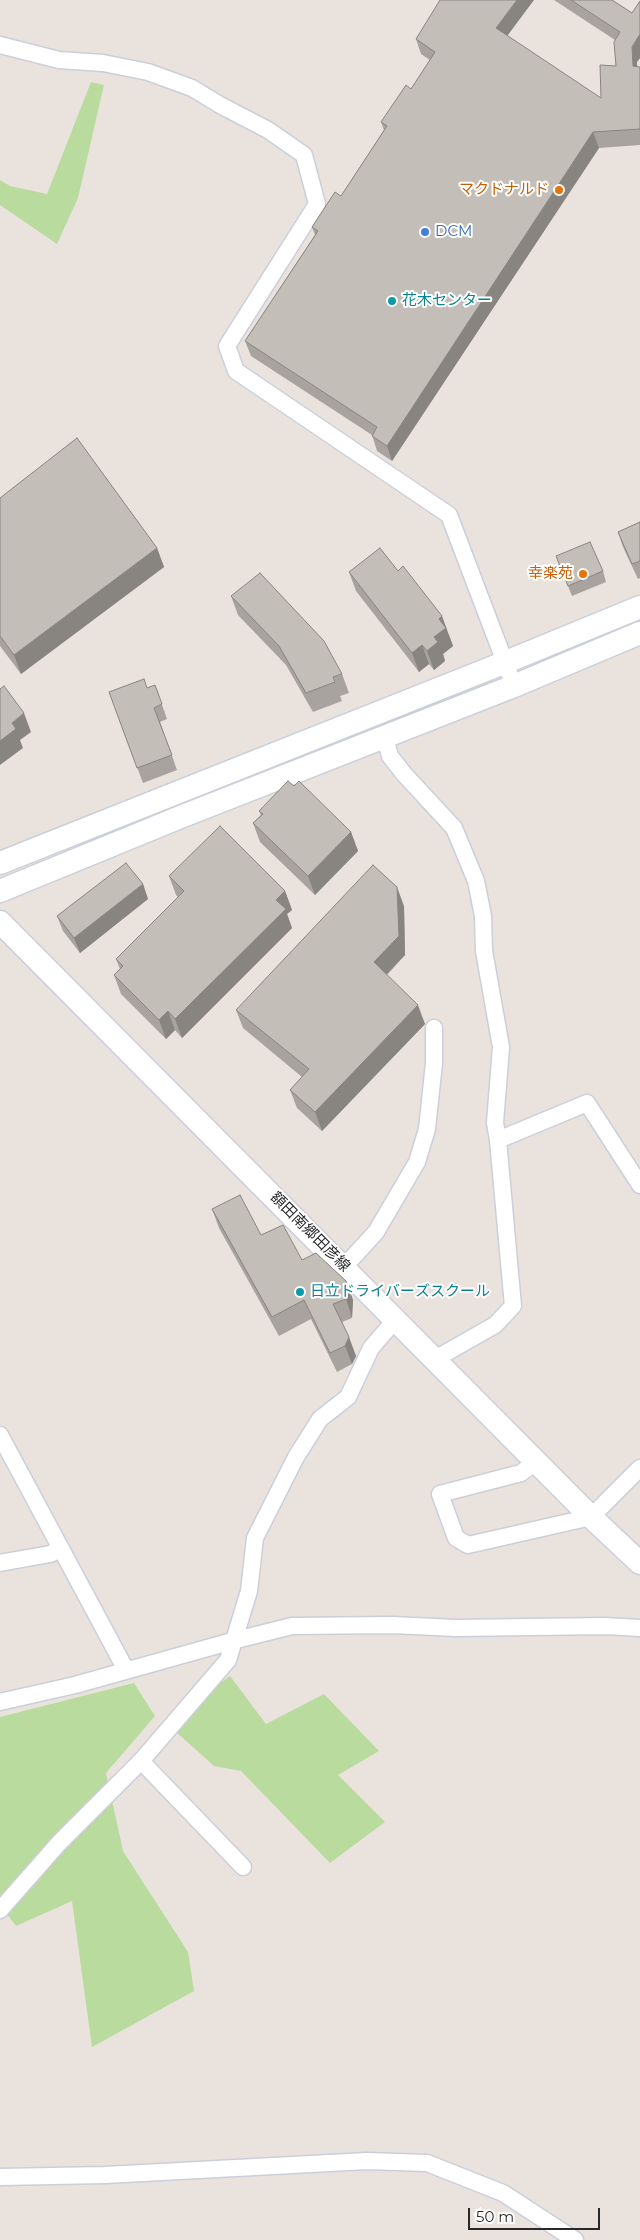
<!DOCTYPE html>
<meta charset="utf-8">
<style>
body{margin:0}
#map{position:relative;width:640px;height:2240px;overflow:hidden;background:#eae3dd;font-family:Montserrat,sans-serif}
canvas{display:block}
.scale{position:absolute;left:468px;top:2208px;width:132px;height:22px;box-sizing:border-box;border:2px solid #292929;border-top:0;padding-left:6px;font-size:15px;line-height:18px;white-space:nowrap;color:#292929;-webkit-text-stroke:4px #fff;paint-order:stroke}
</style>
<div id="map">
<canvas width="640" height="2240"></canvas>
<div class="scale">50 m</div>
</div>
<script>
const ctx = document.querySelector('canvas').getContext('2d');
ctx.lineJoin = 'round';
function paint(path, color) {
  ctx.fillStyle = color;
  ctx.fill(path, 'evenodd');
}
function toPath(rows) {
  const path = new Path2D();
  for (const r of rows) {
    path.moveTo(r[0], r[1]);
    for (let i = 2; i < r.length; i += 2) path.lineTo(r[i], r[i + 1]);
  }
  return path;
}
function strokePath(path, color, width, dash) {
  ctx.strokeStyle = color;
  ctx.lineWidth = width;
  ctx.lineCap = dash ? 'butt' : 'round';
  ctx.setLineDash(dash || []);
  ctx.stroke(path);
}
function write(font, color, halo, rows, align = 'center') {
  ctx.font = font + ' Montserrat,"Noto Sans JP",sans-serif';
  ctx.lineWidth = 4;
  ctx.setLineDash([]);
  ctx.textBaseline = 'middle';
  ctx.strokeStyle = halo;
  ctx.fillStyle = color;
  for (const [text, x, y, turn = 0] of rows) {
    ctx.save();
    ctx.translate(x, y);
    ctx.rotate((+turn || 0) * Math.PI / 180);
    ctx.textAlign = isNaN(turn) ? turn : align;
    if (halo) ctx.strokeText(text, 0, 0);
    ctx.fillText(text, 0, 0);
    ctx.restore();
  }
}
paint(toPath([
 [91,82,104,85,78,198,57,244,0,205,0,180,10,186,47,194],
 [230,1676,266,1724,324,1694,379,1751,338,1775,385,1822,330,1863,241,1771,214,1766,175,1731,212,1689],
 [134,1683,155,1716,106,1773,123,1851,188,1952,194,1991,92,2047,72,1901,16,1926,0,1905,0,1717]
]), '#b9db9e');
const street = toPath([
 [0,45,59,60,103,63,148,72,192,88,220,105,268,130,304,155,317,204,227,346,236,371,449,515,514,686],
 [385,738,390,756,404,774,454,828,476,881,483,916,484,951,501,1047,495,1123,498,1140],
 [344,1267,376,1232,417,1162,427,1129,434,1063,434,1028],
 [435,1359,495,1325,513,1306,498,1140,587,1103,640,1185],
 [0,1435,126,1670],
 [537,1461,521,1473,440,1494,456,1538,468,1545,591,1517,640,1468],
 [0,1563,50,1554,61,1549],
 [0,1702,75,1685,236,1640,292,1626,392,1625,456,1628,605,1626,640,1628],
 [141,1761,243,1867],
 [0,1910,59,1843,141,1761,228,1660,249,1591,255,1538,296,1457,320,1419,348,1397,371,1348,396,1319],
 [0,2177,105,2175,367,2161,427,2163,503,2193,575,2240]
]);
const secondary = toPath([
 [0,863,506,662,640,607],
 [0,891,183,816,514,686,640,633],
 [0,922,591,1517,640,1563]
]);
strokePath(street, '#cbcfda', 19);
strokePath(secondary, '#cbcfda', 25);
strokePath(street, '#fff', 16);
strokePath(secondary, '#fff', 22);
paint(toPath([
 [554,0,612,0,632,13,640,1,640,58,637,62,637,67,640,67,640,145,599,148,392,461,377,451,372,435,251,356,245,341,315,235,312,227,341,196,384,130,381,122,411,89,430,60,421,54,416,39,508,36,601,98,616,66,615,40],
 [0,498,157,548,164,567,21,674,0,646],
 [640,522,640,578,638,579,623,547,618,532],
 [556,556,603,571,606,582,572,596],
 [349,572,449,635,453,646,443,654,445,661,434,670,429,664,419,672,356,591],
 [231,596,342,674,349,693,340,696,342,701,313,712,286,665,238,615],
 [155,685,167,719,160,722,177,770,143,783,109,692,147,688],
 [294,786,351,832,358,851,315,895,260,842,253,823,261,815,259,811],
 [169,876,285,891,292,910,287,914,292,928,182,1038,175,1030,166,1039,121,994,114,975,120,969,116,959,178,897,176,895],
 [143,884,148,899,80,953,63,931,57,916],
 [404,906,405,955,387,975,425,1024,322,1131,297,1108,290,1090,302,1077,243,1028,236,1010],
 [212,1209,261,1235,302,1260,346,1281,353,1300,352,1318,342,1322,356,1356,352,1364,337,1372,311,1319,279,1336,219,1228]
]), '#a8a39e');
paint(toPath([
 [517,0,534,0,502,43,496,28],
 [640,34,640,58,637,62,638,82,633,66,632,47],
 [593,132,599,148,392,461,387,446],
 [157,548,164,567,21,674,14,655],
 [442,616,453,646,443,654,445,661,434,670,427,651,434,637,439,619],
 [422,645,429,664,419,672,412,653],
 [24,713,31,732,20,740,23,748,0,765,0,741,12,723],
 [351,832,358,851,315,895,308,876],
 [143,884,148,899,80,953,74,938],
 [397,887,404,906,405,955,380,981,374,962],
 [285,891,292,910,287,914,292,928,182,1038,175,1019,276,900],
 [418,1005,425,1024,322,1131,315,1112],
 [168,1011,175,1030,166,1039,159,1020],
 [346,1281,353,1300,352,1318,346,1299],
 [349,1337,356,1356,352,1364,345,1346]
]), '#888581');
const building = toPath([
 [440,0,517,0,496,28,601,98,600,65,616,66,614,42,620,32,571,0,612,0,632,13,640,1,640,34,632,47,633,66,640,67,640,129,593,132,387,446,372,436,377,427,245,341,318,231,312,227,335,192,341,196,387,126,381,122,406,85,411,89,435,52,416,39,440,0],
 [77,438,157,548,14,655,0,636,0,498,77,438],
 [640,522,640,561,632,564,618,532,640,522],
 [590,542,603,571,568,586,556,556,590,542],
 [380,548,398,571,403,566,442,616,439,619,446,628,434,637,438,642,427,651,422,645,412,653,349,572,380,548],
 [260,573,324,641,342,674,333,677,335,682,306,693,279,646,231,596,260,573],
 [144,679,147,688,155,685,162,704,154,708,172,755,137,768,109,692,144,679],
 [4,686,24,713,12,723,16,729,0,741,0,689,4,686],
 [288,781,294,786,299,781,351,832,308,876,253,823,263,814,259,811,288,781],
 [220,826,285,891,276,900,286,909,175,1019,168,1011,159,1020,114,975,123,966,116,959,184,891,169,876,220,826],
 [126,863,143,884,74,938,57,916,126,863],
 [373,865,397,887,399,936,374,962,418,1005,315,1112,290,1090,309,1069,236,1010,373,865],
 [240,1195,261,1235,283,1225,302,1260,316,1253,346,1281,346,1299,333,1304,349,1337,345,1346,330,1353,304,1300,272,1317,212,1209,240,1195]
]);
paint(building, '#c3beb8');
strokePath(building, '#888581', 1);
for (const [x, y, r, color] of [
 [559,190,5,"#e8710a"],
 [425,232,5,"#3f7fe0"],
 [392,301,5,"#0f9aa8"],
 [583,574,5,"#e8710a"],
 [300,1292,5,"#0f9aa8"]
]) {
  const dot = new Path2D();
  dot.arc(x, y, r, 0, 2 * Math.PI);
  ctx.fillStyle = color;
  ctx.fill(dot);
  strokePath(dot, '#fff', 2);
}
write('15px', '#c56008', '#fff', [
 ["マクドナルド",549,190],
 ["幸楽苑",573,574]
], 'right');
write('15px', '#366cbe', '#fff', [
 ["DCM",435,232]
], 'left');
write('15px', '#0d838f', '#fff', [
 ["花木センター",402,301],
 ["日立ドライバーズスクール",310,1292]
], 'left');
write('15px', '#292929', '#fff', [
 ["額田南郷田彦線",310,1232,45]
]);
</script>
